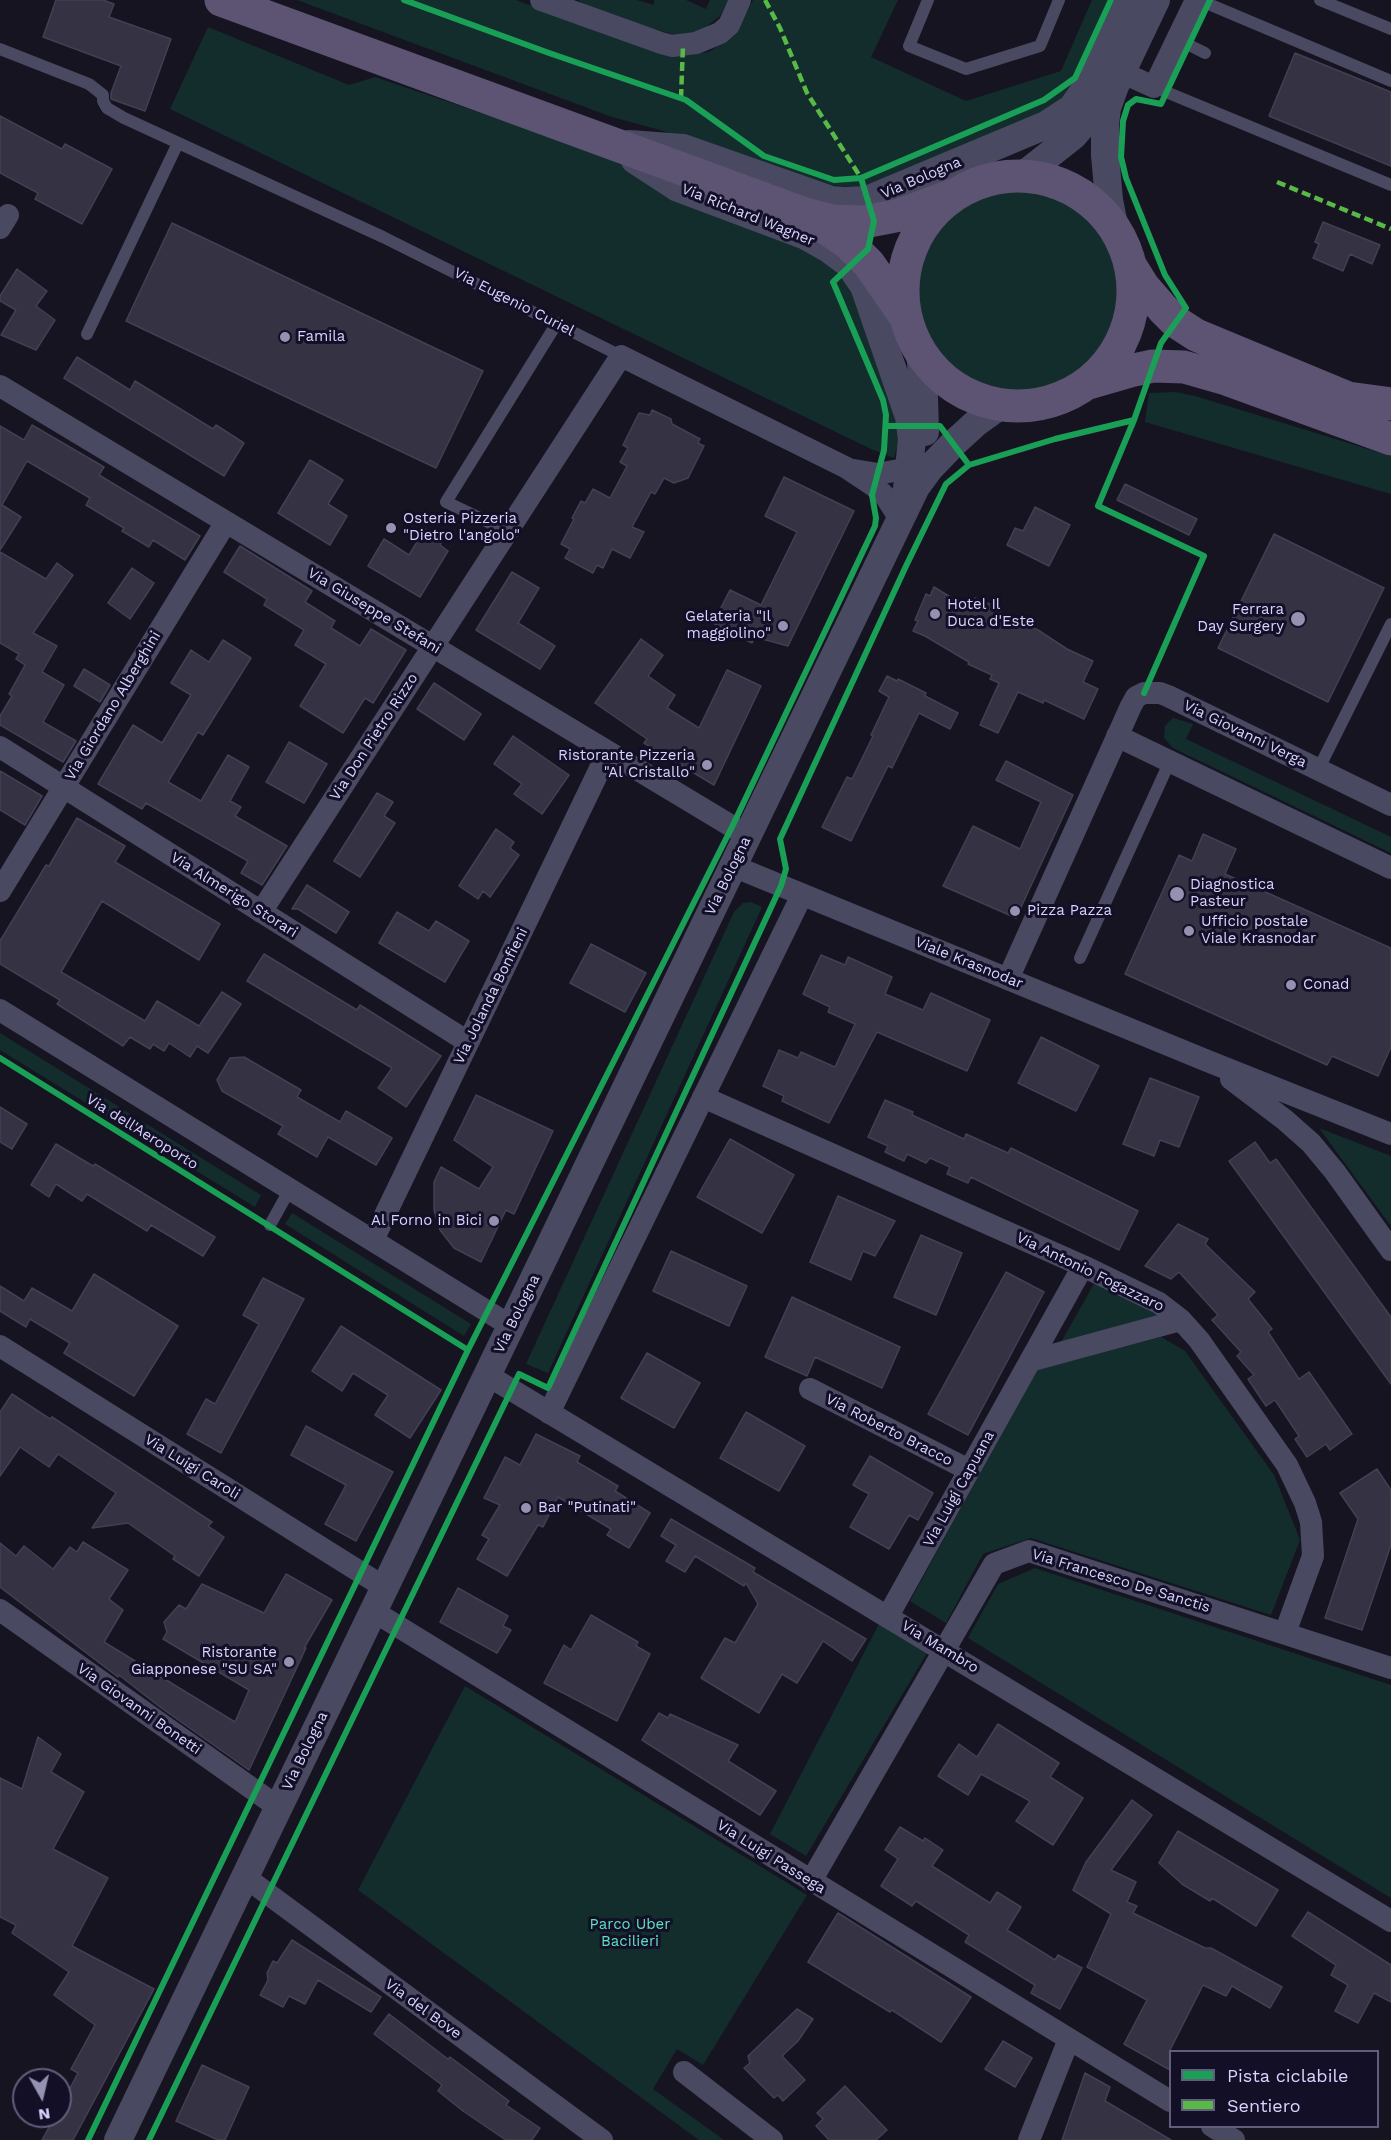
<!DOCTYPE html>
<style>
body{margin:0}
#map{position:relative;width:1391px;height:2140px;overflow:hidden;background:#161421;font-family:"Work Sans",sans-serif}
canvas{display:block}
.legend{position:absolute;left:1169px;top:2050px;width:210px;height:78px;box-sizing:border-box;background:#120f26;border:2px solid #615e7d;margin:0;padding:8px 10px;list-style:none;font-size:18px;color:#d8d4ff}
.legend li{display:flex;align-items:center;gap:12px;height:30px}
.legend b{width:30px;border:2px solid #615e7d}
.north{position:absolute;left:12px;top:2068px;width:60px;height:60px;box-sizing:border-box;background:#120f26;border:2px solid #615e7d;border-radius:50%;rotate:172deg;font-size:16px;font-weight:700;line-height:24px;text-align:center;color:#d8d4ff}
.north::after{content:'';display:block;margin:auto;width:21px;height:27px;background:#9491b1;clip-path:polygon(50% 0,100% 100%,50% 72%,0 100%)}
</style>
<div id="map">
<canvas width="1391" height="2140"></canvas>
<ul class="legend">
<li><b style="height:8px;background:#1a9f57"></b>Pista ciclabile</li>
<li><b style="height:8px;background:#58b947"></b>Sentiero</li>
</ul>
<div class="north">N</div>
</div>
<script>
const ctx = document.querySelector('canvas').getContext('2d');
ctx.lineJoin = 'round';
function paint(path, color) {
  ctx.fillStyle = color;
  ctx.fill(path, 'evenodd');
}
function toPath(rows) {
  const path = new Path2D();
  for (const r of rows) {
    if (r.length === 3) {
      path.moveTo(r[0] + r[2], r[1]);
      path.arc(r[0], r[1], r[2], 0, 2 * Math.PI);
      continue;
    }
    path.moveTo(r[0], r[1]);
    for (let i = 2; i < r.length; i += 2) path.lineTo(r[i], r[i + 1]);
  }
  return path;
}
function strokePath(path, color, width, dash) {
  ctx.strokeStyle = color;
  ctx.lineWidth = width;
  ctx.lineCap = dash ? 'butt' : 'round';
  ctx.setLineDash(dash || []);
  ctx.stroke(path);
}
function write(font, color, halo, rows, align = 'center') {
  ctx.font = font + ' "Work Sans",sans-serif';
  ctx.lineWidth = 6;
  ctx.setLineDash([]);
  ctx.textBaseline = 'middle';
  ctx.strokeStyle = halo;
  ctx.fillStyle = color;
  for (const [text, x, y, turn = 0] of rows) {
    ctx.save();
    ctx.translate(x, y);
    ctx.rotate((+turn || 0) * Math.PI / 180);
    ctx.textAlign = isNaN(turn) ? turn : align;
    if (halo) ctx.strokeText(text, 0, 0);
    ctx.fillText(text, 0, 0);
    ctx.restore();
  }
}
paint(toPath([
 [297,0,516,0,652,51,676,56,709,52,729,38,743,19,753,0,898,0,871,57,966,101,1061,71,1092,0,1122,0,1082,81,1060,100,1038,114,878,183,856,187,827,185,660,130,612,117],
 [578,0,637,0,654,5,654,0,686,0,706,9,710,0,728,0,720,16,701,31,681,37,592,10],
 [208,27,349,85,375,77,575,145,633,168,807,244,850,278,898,402,898,444,894,458,871,449,170,109],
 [1018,291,100],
 [1175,392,1195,396,1391,456,1391,494,1145,422,1149,393],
 [1173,718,1193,724,1186,739,1391,837,1391,853,1173,748,1164,738,1165,726],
 [751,902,762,907,548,1373,526,1364,734,912,743,903],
 [0,1033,261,1195,255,1207,0,1050],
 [1319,1128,1391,1156,1391,1226],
 [292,1213,471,1324,464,1336,285,1224],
 [1095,1282,1160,1316,1060,1344],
 [1161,1337,1185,1351,1274,1475,1300,1540,1271,1615,1031,1538,983,1554,946,1623,910,1601,1037,1370],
 [1035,1568,1391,1685,1391,1898,968,1638,998,1584],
 [879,1624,927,1653,806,1856,770,1834],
 [465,1686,807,1895,703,2065,677,2049,653,2089,724,2140,699,2140,358,1890]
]), '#132d2d');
const building = toPath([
 [56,0,103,0,114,4,109,17,171,39,145,111,111,99,111,93,121,66,43,37,56,0],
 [1295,53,1391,92,1391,166,1269,116,1295,53],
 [0,116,62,149,65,144,112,169,82,224,35,199,38,193,0,173,0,116],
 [1323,222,1380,245,1372,264,1350,254,1343,271,1313,258,1319,244,1315,242,1323,222],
 [172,223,483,371,436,468,126,321,172,223],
 [17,269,47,291,36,306,55,320,36,350,1,335,16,310,0,301,0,296,17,269],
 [77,357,130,390,135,381,213,429,216,425,244,443,224,476,64,378,77,357],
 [652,410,671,419,672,424,700,439,698,443,704,446,688,478,674,483,664,478,655,494,651,492,632,527,644,532,630,558,612,549,603,568,597,565,593,573,565,558,570,549,561,544,574,519,572,518,581,501,585,503,593,489,610,498,627,466,620,462,628,448,623,445,639,413,650,415,652,410],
 [32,425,104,467,99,475,200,536,185,560,153,540,149,547,122,531,124,528,86,505,90,498,27,461,2,505,21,517,0,550,0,426,24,440,32,425],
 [310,460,343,480,328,504,347,516,330,545,278,513,310,460],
 [784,477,854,511,788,646,755,637,752,643,713,623,730,590,761,605,797,532,765,516,784,477],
 [1125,484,1197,519,1189,535,1117,500,1125,484],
 [1035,507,1070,525,1049,566,1007,545,1015,528,1023,531,1035,507],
 [425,529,443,539,440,545,448,551,420,597,368,566,384,539,409,555,425,529],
 [1274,534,1384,588,1328,702,1218,648,1274,534],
 [240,546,312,591,305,602,335,621,331,628,360,646,371,629,406,650,373,703,365,698,343,733,300,706,326,664,295,645,304,630,264,605,267,599,224,572,240,546],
 [0,552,46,579,57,563,73,575,33,633,57,646,42,672,64,685,43,722,76,741,63,762,0,725,0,716,12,696,9,694,25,665,16,659,19,654,0,643,0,552],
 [132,568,154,583,130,619,108,603,132,568],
 [512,572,539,588,518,623,555,646,540,669,476,630,512,572],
 [934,587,970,609,975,598,1002,609,999,614,1038,630,1067,649,1093,661,1083,682,1098,689,1084,719,1044,700,1043,703,1018,692,998,733,980,725,999,683,990,679,992,675,968,664,969,662,925,636,913,631,918,621,915,620,926,594,930,596,934,587],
 [641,639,663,655,648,676,675,695,667,708,699,728,727,670,761,686,714,785,644,743,647,739,595,703,641,639],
 [223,640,251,658,203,735,198,732,168,782,201,801,228,755,249,767,230,801,241,807,235,816,287,846,262,885,241,873,248,861,146,803,142,809,98,784,133,725,162,743,191,695,171,683,191,650,209,662,223,640],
 [84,669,110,685,100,702,74,686,84,669],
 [887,676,897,681,898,679,926,693,925,696,958,713,950,729,919,713,892,768,888,766,851,841,822,827,847,777,852,779,873,736,871,735,889,697,879,691,887,676],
 [434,683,481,714,464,740,417,709,434,683],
 [513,736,569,775,542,814,514,794,522,784,494,764,513,736],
 [289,742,327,764,304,803,266,782,289,742],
 [1006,761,1073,795,1016,918,943,886,973,826,1020,849,1041,802,996,780,1006,761],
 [0,771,42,796,25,825,0,810,0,771],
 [377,793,393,802,384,816,395,823,360,877,334,861,377,793],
 [77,818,125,846,115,862,220,924,199,960,102,901,61,972,145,1021,157,1001,199,1026,222,992,241,1004,208,1053,197,1046,190,1057,169,1043,164,1051,153,1044,150,1049,130,1037,123,1046,57,1004,60,1000,0,964,0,941,46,865,49,866,77,818],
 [496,829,514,842,510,848,519,855,490,897,483,891,478,899,459,886,496,829],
 [1203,834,1236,849,1225,874,1391,948,1391,1047,1378,1076,1332,1056,1327,1065,1125,974,1179,855,1192,861,1203,834],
 [307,885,349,912,336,933,298,909,292,909,307,885],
 [397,912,429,931,436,921,469,941,445,982,379,943,397,912],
 [591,944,646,973,625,1012,570,983,591,944],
 [264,954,357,1010,360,1005,441,1056,406,1107,378,1088,392,1068,247,981,264,954],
 [821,955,845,965,848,957,892,977,885,994,923,1010,931,993,990,1020,967,1071,877,1032,829,1123,782,1101,784,1096,763,1086,779,1050,798,1058,801,1052,835,1067,855,1024,828,1012,830,1007,803,994,821,955],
 [1041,1037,1099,1066,1076,1111,1018,1083,1041,1037],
 [244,1057,301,1090,297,1097,340,1122,346,1111,392,1138,376,1165,328,1137,317,1157,278,1134,283,1126,222,1091,217,1080,230,1058,244,1057],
 [1150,1078,1199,1097,1179,1147,1160,1140,1154,1156,1123,1144,1150,1078],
 [476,1095,553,1131,514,1214,506,1210,481,1262,454,1248,440,1230,434,1210,434,1182,441,1167,479,1189,493,1167,454,1140,476,1095],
 [885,1100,913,1112,912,1115,964,1139,966,1134,1008,1153,1011,1148,1138,1211,1119,1250,971,1177,968,1183,947,1174,950,1167,930,1158,926,1163,907,1154,904,1161,885,1152,888,1146,868,1137,885,1100],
 [0,1107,27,1124,12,1149,0,1142,0,1107],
 [730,1139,794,1175,762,1233,697,1197,730,1139],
 [1255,1142,1270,1163,1276,1159,1391,1317,1391,1384,1229,1161,1255,1142],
 [56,1144,93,1166,95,1164,215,1237,203,1256,151,1225,147,1231,87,1194,82,1201,56,1184,49,1197,31,1185,56,1144],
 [838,1196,895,1221,875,1256,863,1251,851,1280,810,1262,838,1196],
 [1178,1224,1208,1239,1205,1244,1255,1292,1248,1299,1272,1329,1268,1332,1299,1379,1309,1372,1352,1434,1330,1450,1326,1444,1307,1457,1295,1439,1299,1436,1275,1400,1266,1406,1248,1379,1254,1375,1237,1356,1241,1352,1212,1320,1218,1315,1179,1272,1171,1279,1145,1266,1178,1224],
 [921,1235,962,1253,936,1315,894,1297,921,1235],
 [671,1251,747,1286,729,1326,653,1291,671,1251],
 [1006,1272,1044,1292,968,1435,928,1414,1006,1272],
 [94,1274,178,1326,134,1396,64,1353,70,1343,30,1319,26,1327,0,1311,0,1286,24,1301,32,1288,72,1311,94,1274],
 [263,1278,304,1299,221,1453,187,1434,206,1399,215,1404,259,1324,243,1315,263,1278],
 [792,1297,900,1347,882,1388,815,1357,807,1376,765,1357,792,1297],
 [341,1326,441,1390,410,1438,375,1415,388,1395,353,1373,342,1391,312,1371,341,1326],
 [647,1353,700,1383,674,1428,621,1398,647,1353],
 [12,1394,50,1419,52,1417,212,1522,208,1526,224,1537,199,1576,173,1559,175,1556,128,1523,92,1528,116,1493,58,1454,49,1467,20,1447,0,1476,0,1412,12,1394],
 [746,1412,805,1446,779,1491,720,1458,746,1412],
 [306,1426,393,1472,356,1541,325,1524,346,1485,291,1455,306,1426],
 [536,1434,580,1456,577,1462,618,1486,615,1491,650,1513,629,1548,607,1535,611,1529,558,1497,543,1527,538,1525,507,1576,477,1559,489,1539,482,1535,500,1505,484,1498,505,1457,520,1465,536,1434],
 [870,1456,933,1493,918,1520,909,1515,889,1549,850,1527,869,1494,853,1485,870,1456],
 [1377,1469,1391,1490,1391,1545,1362,1630,1325,1618,1358,1519,1340,1493,1377,1469],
 [671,1519,755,1568,753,1572,866,1639,852,1661,823,1641,797,1683,782,1674,759,1713,701,1678,725,1638,735,1643,758,1604,746,1583,744,1586,695,1556,685,1572,666,1561,676,1545,661,1536,671,1519],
 [83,1542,128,1570,109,1599,123,1610,104,1642,235,1722,249,1690,163,1639,167,1632,164,1622,179,1605,186,1609,202,1584,264,1613,286,1574,332,1600,304,1648,306,1648,249,1770,160,1707,119,1675,118,1677,0,1587,0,1543,16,1556,24,1546,53,1569,70,1547,77,1552,83,1542],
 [458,1588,508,1616,503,1626,511,1630,497,1653,440,1622,458,1588],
 [591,1615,638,1642,636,1646,650,1654,617,1721,544,1683,564,1645,571,1650,591,1615],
 [659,1713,668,1718,670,1714,738,1745,728,1761,776,1791,760,1815,642,1740,659,1713],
 [998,1724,1059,1763,1050,1777,1083,1798,1053,1845,1016,1821,1030,1801,981,1774,968,1795,938,1776,959,1744,977,1757,998,1724],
 [38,1737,61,1754,51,1772,84,1792,53,1849,108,1878,72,1946,154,1989,73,2140,42,2140,55,2116,60,2116,60,2107,78,2073,71,2069,95,2025,54,1995,69,1972,12,1933,16,1925,0,1917,0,1778,22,1789,38,1737],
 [1132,1800,1152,1815,1111,1870,1136,1882,1127,1902,1137,1906,1133,1913,1205,1948,1211,1948,1282,1987,1270,2008,1232,1986,1226,1996,1203,1985,1170,2050,1170,2070,1124,2044,1147,2000,1087,1967,1111,1914,1073,1890,1086,1862,1132,1800],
 [900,1827,923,1841,925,1838,943,1850,932,1866,990,1903,997,1892,1021,1907,1007,1930,1055,1960,1058,1955,1082,1968,1060,2009,1031,1993,1035,1985,965,1942,969,1935,916,1901,912,1906,881,1886,898,1859,885,1850,900,1827],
 [1178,1831,1278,1890,1256,1926,1212,1898,1210,1901,1182,1884,1159,1863,1178,1831],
 [1308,1912,1391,1965,1391,2002,1374,1993,1358,2023,1335,2011,1348,1985,1331,1975,1336,1965,1292,1936,1308,1912],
 [838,1913,971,1997,941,2042,892,2010,890,2012,808,1962,838,1913],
 [292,1940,381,1997,371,2012,318,1980,305,2004,289,1996,283,2007,260,1995,268,1980,267,1973,273,1961,277,1963,292,1940],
 [797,2009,813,2019,798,2041,782,2056,805,2080,783,2101,778,2095,774,2098,744,2068,750,2063,748,2056,797,2009],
 [389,2014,448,2059,450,2057,509,2101,506,2105,540,2128,532,2140,506,2140,463,2111,438,2091,442,2085,374,2034,389,2014],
 [1003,2041,1032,2058,1015,2087,985,2069,1003,2041],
 [202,2065,249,2087,225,2140,218,2140,176,2121,202,2065],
 [1085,2073,1110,2087,1105,2101,1171,2140,1062,2140,1085,2073],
 [845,2086,887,2130,876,2140,829,2140,816,2126,823,2119,817,2113,845,2086]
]);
paint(building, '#343243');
strokePath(building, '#433f55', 1.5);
strokePath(toPath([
 [928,0,909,46,966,69,1040,46,1059,0],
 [1199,0,1391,81],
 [1320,0,1391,29],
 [1177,39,1205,53],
 [0,49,89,84,103,95,103,101,107,108,124,118,383,237,621,356],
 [1154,87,1391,185],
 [87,334,178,143],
 [507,531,446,502,557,323],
 [1318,770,1391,624],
 [1080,958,1170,761],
 [270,1225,290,1189]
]), '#4a4962', 12);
strokePath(toPath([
 [541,0,661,43,672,46,696,43,720,33,729,25,740,0],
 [1121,72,1154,87,1196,0],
 [0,228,8,215],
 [0,386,748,836],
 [854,470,878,474,909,468],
 [1117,736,1391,868],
 [0,747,468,1042],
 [733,866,1205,1060,1391,1134],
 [0,891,226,522],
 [261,912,621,356,847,468,874,486,886,497,900,519],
 [1008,979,1131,706,1136,697,1144,693,1160,693,1168,696,1391,805],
 [0,1010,511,1326],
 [1231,1079,1285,1120,1311,1143,1335,1172,1391,1250],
 [703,1097,1083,1266,1159,1303,1181,1320,1199,1340,1287,1465,1305,1503,1311,1522,1313,1556,1285,1633],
 [373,1240,608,752],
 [0,1346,384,1587],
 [1030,1361,1181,1320],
 [487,1375,1391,1921],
 [810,1389,969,1470],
 [549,1413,802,895],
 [0,1610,278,1807],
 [373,1611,1170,2101],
 [888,1616,1083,1266],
 [245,1877,602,2140],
 [811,1881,994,1564,1029,1551,1391,1668],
 [684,2072,772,2140],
 [1212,2126,1234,2140],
 [1029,2140,1069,2039]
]), '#4a4962', 22);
strokePath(toPath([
 [629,144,683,148,831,200,845,201,867,200,1046,125,1072,108,1093,78,1130,0],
 [635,160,678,188,806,236,829,249,849,264,864,286,909,417,912,439,906,499],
 [1021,177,1073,136,1110,93],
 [1115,230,1109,200,1105,155,1105,124,1107,108,1115,86,1156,0],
 [920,351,924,397,925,432],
 [118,2140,916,487,930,468,953,444,976,423,1001,405]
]), '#4a4962', 28);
strokePath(toPath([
 [221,0,805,214,832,221,864,222,900,215,956,194],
 [1018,291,115],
 [814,220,848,243,869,264,905,316],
 [1130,265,1143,286,1163,309,1176,322,1196,335,1348,398,1391,404],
 [1089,383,1134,370,1153,366,1184,367,1226,379,1391,439]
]), '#5d5373', 33);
strokePath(toPath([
 [765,0,780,28,807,93,861,178],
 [681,98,683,45],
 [1277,182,1391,229]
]), '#58b947', 4.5, [9, 4.5]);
strokePath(toPath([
 [404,0,549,53,686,100,764,156,834,180,861,178,1044,100,1075,78,1111,0],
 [1134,420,1098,506,1204,556,1144,693],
 [887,426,940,426,969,465],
 [0,1058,468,1350],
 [88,2140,468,1350,732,827,875,526,876,518,872,495,884,450,886,415,883,400,833,282,868,249,874,221,861,178],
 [149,2140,519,1374,548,1388,781,886,786,869,780,839,906,566,946,484,969,465,1055,439,1134,420,1161,343,1186,308,1165,275,1126,178,1121,157,1123,121,1128,105,1136,99,1161,104,1210,0]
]), '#1a9f57', 6);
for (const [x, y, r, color] of [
 [285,337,6,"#9491b1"],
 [391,528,6,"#9491b1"],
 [935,614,6,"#9491b1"],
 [1298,619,8,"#9491b1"],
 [783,626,6,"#9491b1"],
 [707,765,6,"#9491b1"],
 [1177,894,8,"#9491b1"],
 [1015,911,6,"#9491b1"],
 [1189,931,6,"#9491b1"],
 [1291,985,6,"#9491b1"],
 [494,1221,6,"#9491b1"],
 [526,1508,6,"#9491b1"],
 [289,1662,6,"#9491b1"]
]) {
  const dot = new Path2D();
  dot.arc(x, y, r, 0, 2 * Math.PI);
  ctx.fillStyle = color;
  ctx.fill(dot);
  strokePath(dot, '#120f26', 2);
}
write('15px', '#d8d4ff', '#120f26', [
 ["Via Bologna",921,178,-23],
 ["Via Richard Wagner",748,215,22],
 ["Via Eugenio Curiel",514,302,27],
 ["Via Giuseppe Stefani",374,611,31],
 ["Via Giordano Alberghini",113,706,-59],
 ["Via Giovanni Verga",1245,734,26],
 ["Via Don Pietro Rizzo",374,737,-57],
 ["Via Bologna",728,876,-64],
 ["Via Almerigo Storari",234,895,32],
 ["Viale Krasnodar",969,963,22],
 ["Via Jolanda Bonfieni",491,996,-64],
 ["Via dell'Aeroporto",142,1132,32],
 ["Via Antonio Fogazzaro",1090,1272,26],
 ["Via Bologna",517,1314,-64],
 ["Via Roberto Bracco",889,1430,27],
 ["Via Luigi Caroli",192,1467,32],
 ["Via Luigi Capuana",959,1489,-61],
 ["Via Francesco De Sanctis",1121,1581,17],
 ["Via Mambro",940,1647,31],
 ["Via Giovanni Bonetti",139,1709,35],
 ["Via Bologna",305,1751,-64],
 ["Via Luigi Passega",771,1857,32],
 ["Via del Bove",423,2009,36]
]);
write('15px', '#d8d4ff', '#120f26', [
 ["Famila",297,337],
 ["Osteria Pizzeria",403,519],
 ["\"Dietro l'angolo\"",403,536],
 ["Hotel Il",947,605],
 ["Duca d'Este",947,622],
 ["Ferrara",1284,610,"right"],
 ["Day Surgery",1284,627,"right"],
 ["Gelateria \"Il",771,617,"right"],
 ["maggiolino\"",771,634,"right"],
 ["Ristorante Pizzeria",695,756,"right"],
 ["\"Al Cristallo\"",695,773,"right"],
 ["Diagnostica",1190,885],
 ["Pasteur",1190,902],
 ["Pizza Pazza",1027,911],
 ["Ufficio postale",1201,922],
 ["Viale Krasnodar",1201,939],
 ["Conad",1303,985],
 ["Al Forno in Bici",482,1221,"right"],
 ["Bar \"Putinati\"",538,1508],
 ["Ristorante",277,1653,"right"],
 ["Giapponese \"SU SA\"",277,1670,"right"]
], 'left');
write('15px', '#5de2bf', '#120f26', [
 ["Parco Uber",630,1925],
 ["Bacilieri",630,1942]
]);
</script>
